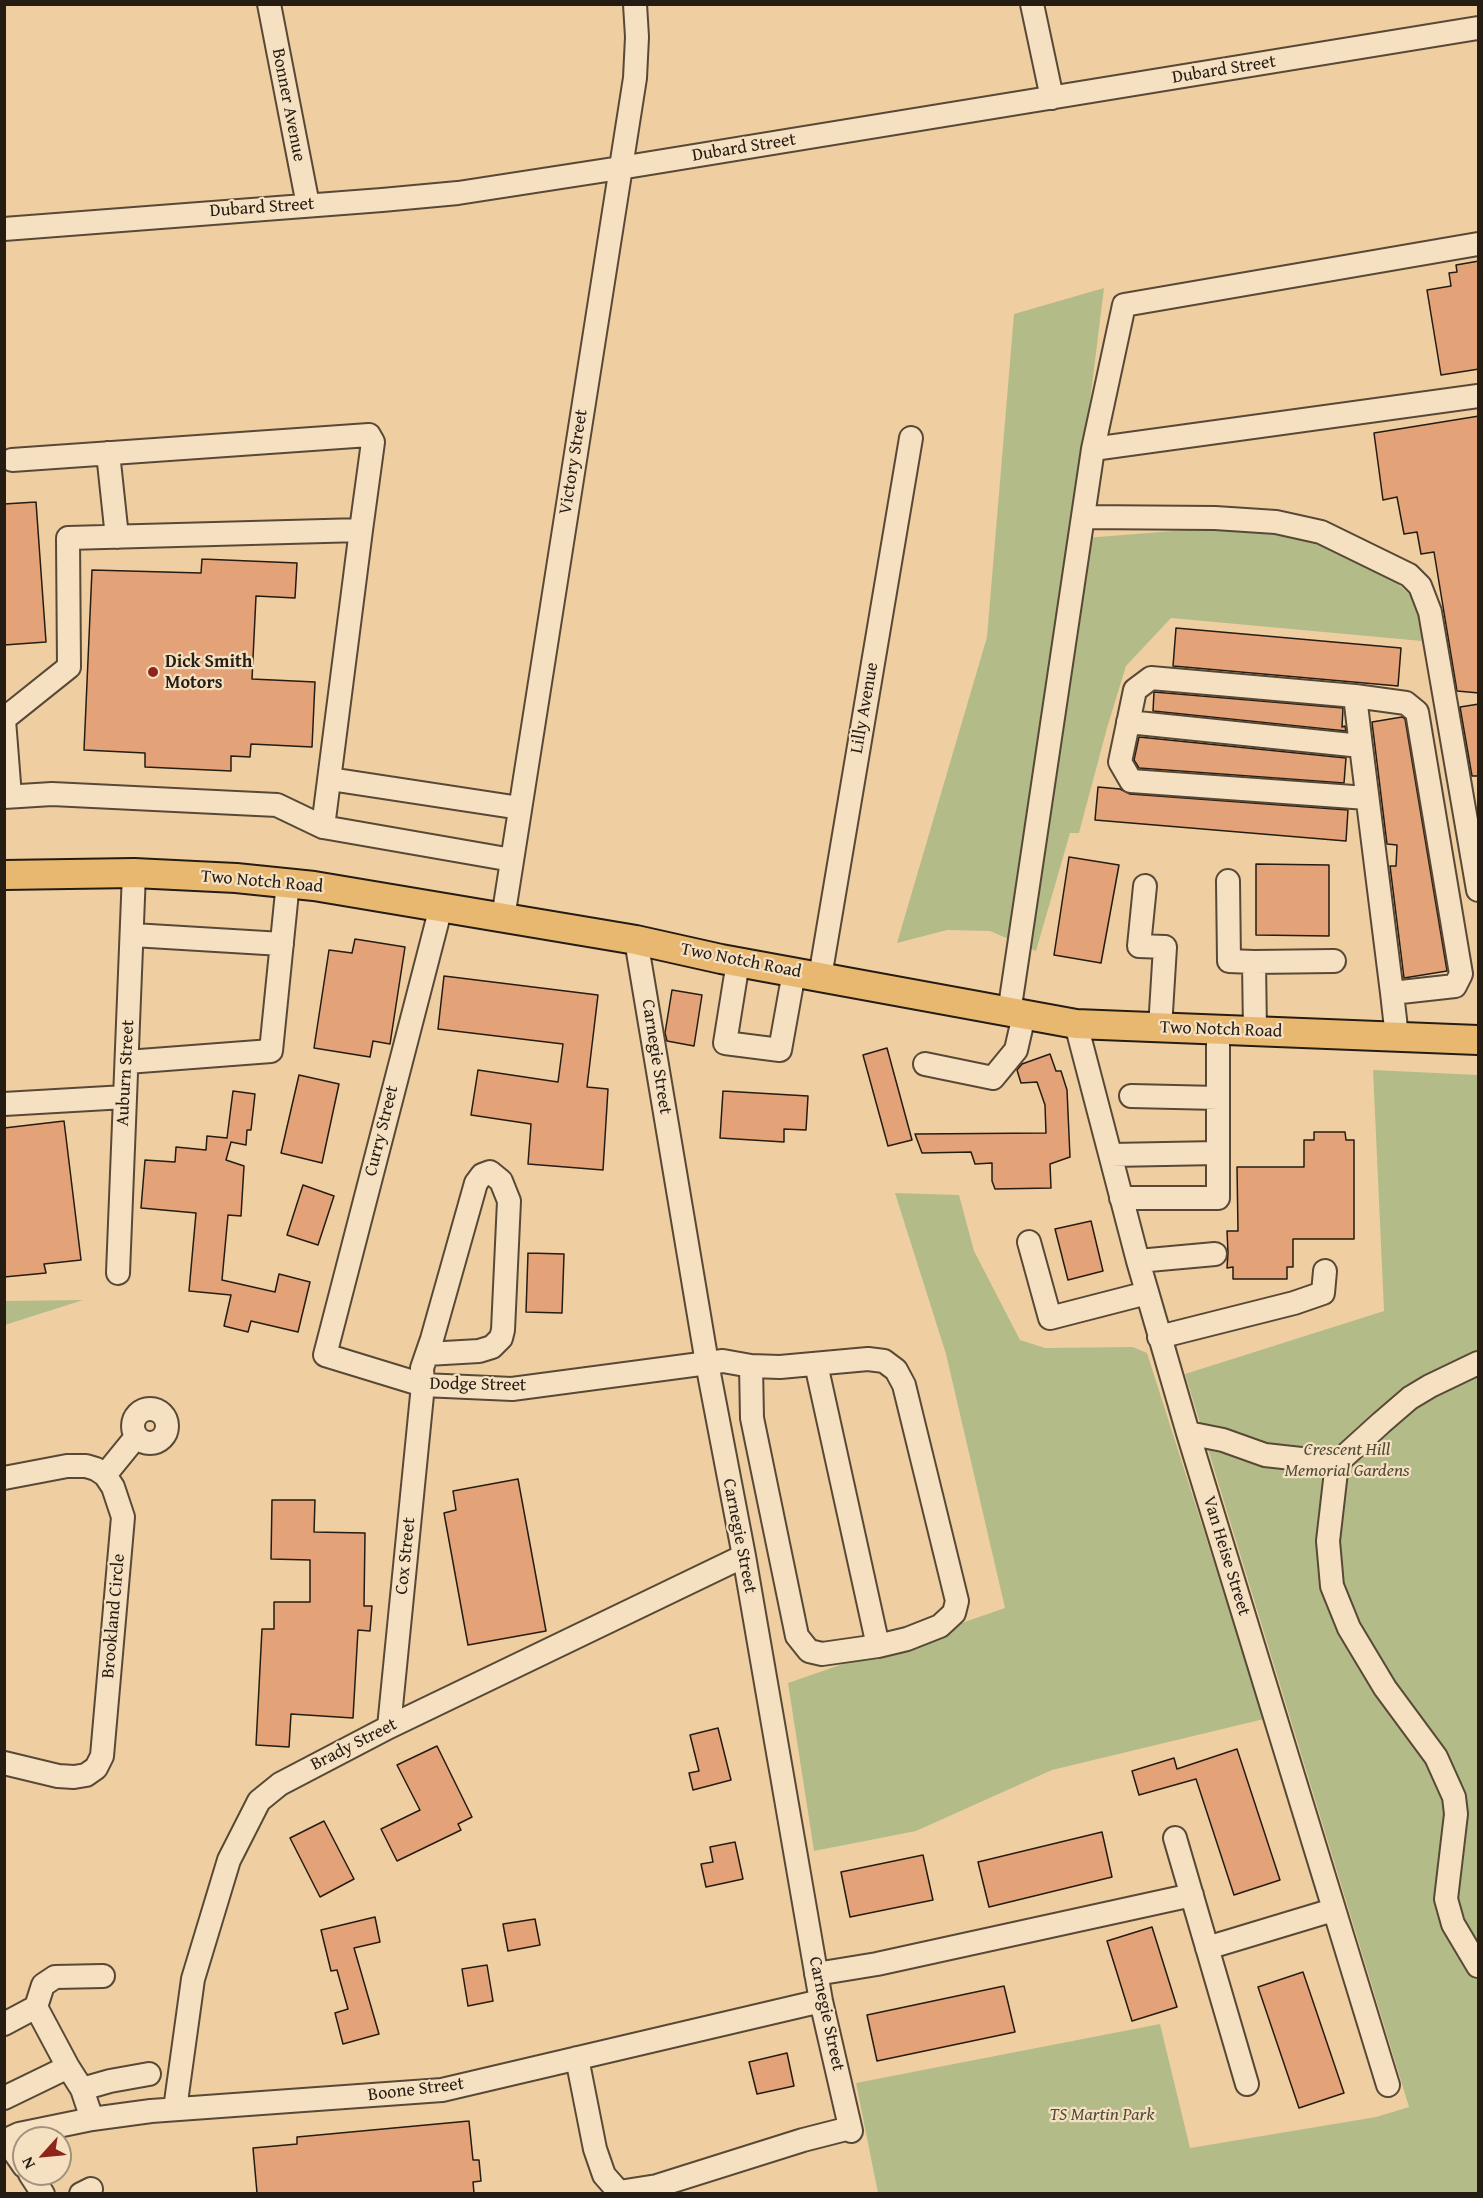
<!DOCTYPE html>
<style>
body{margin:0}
#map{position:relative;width:1483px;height:2198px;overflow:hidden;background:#efcfa1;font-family:"Gentium Book Plus",serif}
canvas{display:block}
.frame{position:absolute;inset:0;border:6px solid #251c13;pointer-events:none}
.north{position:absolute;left:12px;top:2126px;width:60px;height:60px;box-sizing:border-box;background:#f5e0c2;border:2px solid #a2927c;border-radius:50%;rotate:243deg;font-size:16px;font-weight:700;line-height:24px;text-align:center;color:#251c13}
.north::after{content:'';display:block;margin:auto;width:21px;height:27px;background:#8f2418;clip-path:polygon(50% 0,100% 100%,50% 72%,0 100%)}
</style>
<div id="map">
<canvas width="1483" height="2198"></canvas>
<div class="frame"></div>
<div class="north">N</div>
</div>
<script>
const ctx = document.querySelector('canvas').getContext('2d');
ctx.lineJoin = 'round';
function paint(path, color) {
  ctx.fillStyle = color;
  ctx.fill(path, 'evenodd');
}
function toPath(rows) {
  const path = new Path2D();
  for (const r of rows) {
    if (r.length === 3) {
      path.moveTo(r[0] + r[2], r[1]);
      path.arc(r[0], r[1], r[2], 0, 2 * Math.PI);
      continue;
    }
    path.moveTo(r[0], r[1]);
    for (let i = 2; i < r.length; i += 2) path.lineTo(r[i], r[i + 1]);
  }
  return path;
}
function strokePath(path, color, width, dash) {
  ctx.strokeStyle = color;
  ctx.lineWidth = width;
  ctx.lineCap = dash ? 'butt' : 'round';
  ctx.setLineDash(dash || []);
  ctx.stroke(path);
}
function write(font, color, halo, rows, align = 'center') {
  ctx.font = font + ' "Gentium Book Plus",serif';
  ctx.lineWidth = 4.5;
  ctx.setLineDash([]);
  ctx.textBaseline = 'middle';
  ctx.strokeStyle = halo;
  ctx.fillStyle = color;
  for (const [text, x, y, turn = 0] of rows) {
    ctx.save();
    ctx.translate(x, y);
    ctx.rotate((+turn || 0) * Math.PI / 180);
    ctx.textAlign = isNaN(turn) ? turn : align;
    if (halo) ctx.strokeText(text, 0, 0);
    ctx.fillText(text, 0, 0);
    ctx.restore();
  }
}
paint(toPath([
 [1104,288,1073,539,1248,525,1282,529,1362,559,1398,584,1416,600,1422,641,1171,618,1126,666,1107,728,1079,833,1070,833,1036,951,990,931,947,930,897,943,987,637,1014,314],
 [1373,1070,1478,1075,1478,2193,876,2193,878,2193,856,2083,1160,2024,1190,2148,1376,2117,1409,2107,1185,1374,1384,1311],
 [895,1193,959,1195,974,1251,1020,1340,1045,1348,1133,1347,1147,1353,1264,1719,1052,1770,916,1831,814,1851,788,1683,1005,1608,946,1354],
 [83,1300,5,1325,5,1301]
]), '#b3bc89');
const building = toPath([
 [1479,261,1479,369,1441,375,1427,290,1451,286,1449,273,1457,272,1456,265,1479,261],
 [1479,416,1479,693,1457,691,1434,552,1421,554,1417,532,1404,534,1397,497,1383,500,1374,433,1479,416],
 [36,502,46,642,4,645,4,504,36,502],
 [202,559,297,563,295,598,256,596,252,679,315,682,312,747,251,744,250,757,231,756,231,771,145,767,145,753,84,750,92,570,201,573,202,559],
 [1176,628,1401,648,1398,686,1173,666,1176,628],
 [1154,692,1343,708,1342,727,1345,726,1346,731,1153,711,1154,692],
 [1479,704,1479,776,1472,776,1460,707,1479,704],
 [1402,717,1405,719,1447,971,1404,978,1390,866,1396,866,1397,845,1387,844,1372,722,1402,717],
 [1139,737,1346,758,1344,783,1139,768,1134,760,1139,737],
 [1098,787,1120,789,1130,794,1348,810,1346,841,1095,820,1098,787],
 [1069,857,1119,865,1101,963,1054,955,1069,857],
 [1256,864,1329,865,1329,936,1256,935,1256,864],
 [355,939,405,947,390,1044,373,1041,370,1057,314,1048,329,950,352,953,355,939],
 [444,976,598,995,587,1087,608,1089,603,1170,528,1164,531,1124,471,1115,478,1070,558,1082,563,1044,438,1029,444,976],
 [672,990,702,995,694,1046,667,1041,665,1033,672,990],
 [887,1048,912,1140,888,1146,863,1055,887,1048],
 [1050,1054,1056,1071,1061,1071,1067,1090,1070,1157,1050,1164,1051,1188,995,1189,992,1181,992,1163,975,1164,971,1152,922,1153,915,1134,1046,1133,1045,1105,1037,1082,1021,1083,1017,1070,1022,1064,1050,1054],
 [299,1075,339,1084,322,1163,281,1153,299,1075],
 [233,1091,255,1094,251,1130,247,1130,246,1145,231,1142,226,1160,244,1166,241,1216,228,1215,222,1280,275,1292,279,1274,310,1282,298,1332,251,1321,248,1332,224,1326,231,1295,189,1291,196,1213,141,1208,145,1160,175,1162,176,1147,206,1150,207,1136,227,1138,233,1091],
 [723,1091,808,1096,806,1130,784,1129,784,1142,720,1138,723,1091],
 [64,1121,81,1260,44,1264,46,1273,4,1277,4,1128,64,1121],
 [1314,1132,1345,1132,1346,1140,1354,1140,1354,1239,1293,1239,1293,1267,1287,1267,1287,1279,1233,1279,1233,1267,1227,1268,1228,1253,1227,1231,1238,1231,1237,1167,1304,1167,1304,1140,1314,1140,1314,1132],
 [303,1185,334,1196,318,1245,287,1235,303,1185],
 [1091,1221,1103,1271,1068,1280,1055,1229,1091,1221],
 [528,1253,564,1254,562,1313,526,1312,528,1253],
 [518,1479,546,1631,468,1645,444,1513,456,1510,453,1491,518,1479],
 [272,1500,315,1500,314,1532,365,1533,364,1606,372,1606,370,1631,358,1630,353,1718,291,1714,289,1747,256,1745,262,1629,274,1629,274,1602,310,1602,310,1560,271,1559,272,1500],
 [718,1728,731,1780,693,1790,689,1773,699,1771,690,1735,718,1728],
 [437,1746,472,1817,458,1824,461,1830,397,1861,381,1829,420,1810,397,1765,437,1746],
 [1237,1749,1280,1880,1234,1895,1196,1779,1139,1795,1132,1771,1174,1758,1177,1769,1237,1749],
 [324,1821,354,1879,320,1897,290,1838,324,1821],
 [1102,1832,1112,1877,989,1907,978,1862,1102,1832],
 [735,1842,743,1879,706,1887,701,1864,713,1862,710,1847,735,1842],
 [923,1855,933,1900,850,1917,841,1872,923,1855],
 [375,1917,380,1942,354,1948,379,2034,343,2044,335,2013,348,2009,337,1970,331,1971,321,1930,375,1917],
 [535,1919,540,1945,508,1951,503,1924,535,1919],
 [1152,1927,1177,2007,1132,2021,1107,1941,1152,1927],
 [487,1965,493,2001,468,2006,462,1969,487,1965],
 [1303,1972,1344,2093,1299,2108,1258,1987,1303,1972],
 [1004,1986,1015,2032,877,2061,867,2015,1004,1986],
 [787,2053,794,2086,757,2094,749,2062,787,2053],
 [469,2121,473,2160,479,2160,481,2181,473,2182,474,2193,257,2193,253,2148,297,2144,297,2137,469,2121]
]);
paint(building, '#e3a277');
strokePath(building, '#251c13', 1.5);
const minor = toPath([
 [269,4,308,205],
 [1032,4,1052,98],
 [4,229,382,200,458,193,620,168,1478,28],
 [1093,449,1478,396],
 [108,453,117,537],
 [12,460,369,435,373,442,361,530],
 [1083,517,1215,518,1276,522,1321,532,1409,575,1420,586,1430,612,1478,890],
 [1355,696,1151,678,1135,690,1120,762,1131,781,1367,798],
 [4,719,69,667,68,538,361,530,323,827],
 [4,720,10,796],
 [1128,722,1361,746],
 [330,779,520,808],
 [4,797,52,794,277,805,323,827,512,860],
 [1228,881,1229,961,1254,962],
 [1145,886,1139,946,1165,947,1160,1028],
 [441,907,325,1355,423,1385,512,1389,723,1361,751,1366,780,1367,868,1359,884,1361,896,1370,904,1385,957,1601,954,1613,940,1626,907,1639,878,1646,822,1654,809,1651,797,1636,752,1418,751,1366],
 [503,918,635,78,637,37,635,4],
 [133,935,282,944],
 [636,940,707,1363,744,1556,821,2001,851,2131],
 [738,962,725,1043,780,1050,794,972],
 [820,977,911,438],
 [1392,993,1455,986,1461,974,1417,712,1406,703,1355,696,1361,746,1392,993,1397,1037],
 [1009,1013,1093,449,1124,305,1478,244],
 [1076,1024,1138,1261,1188,1433,1388,2085],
 [1255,1032,1254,962,1334,961],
 [127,1062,271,1051,288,882],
 [925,1064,993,1078,1016,1050,1024,1015],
 [1131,1096,1218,1098],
 [4,1104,125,1097],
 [1111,1155,1218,1153],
 [1121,1198,1218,1198,1218,1030],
 [1029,1242,1050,1318,1147,1293],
 [1138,1261,1215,1254],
 [118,1273,134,873],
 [1159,1337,1294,1303,1323,1293,1325,1271],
 [1478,1363,1430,1386,1410,1398,1381,1423,1337,1463,1328,1541,1332,1586,1349,1628,1385,1688,1436,1757,1454,1797,1456,1814,1446,1899,1453,1924,1478,1966],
 [816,1364,878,1646],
 [150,1426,17],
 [1188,1433,1223,1440,1265,1455,1337,1463],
 [105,1475,136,1437],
 [4,1478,67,1466,86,1466,96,1469,105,1475,113,1487,123,1517,102,1756,96,1768,86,1775,74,1777,58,1776,4,1763],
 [389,1727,423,1385,422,1368,432,1339,476,1183,482,1175,490,1172,501,1181,509,1201,503,1330,501,1338,492,1347,479,1351,427,1354],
 [1175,1838,1247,2084],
 [1207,1948,1333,1910],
 [816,1974,877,1964,1192,1895],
 [36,2007,43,1985,55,1977,103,1976],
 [4,2024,36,2007,68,2067],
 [577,2058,595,2149,604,2175,619,2192,657,2186,803,2140,850,2128],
 [82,2089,110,2081,149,2074],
 [4,2098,68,2067,82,2089,92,2119],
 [175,2109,193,1979,229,1860,259,1801,280,1784,389,1727,744,1556],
 [6,2140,24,2166],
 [4,2141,19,2134,92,2119,151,2111,442,2090,821,2001],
 [30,2174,43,2194],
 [81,2194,91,2189]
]);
const major = toPath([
 [4,875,134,873,236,878,314,886,636,940,721,959,1076,1024,1478,1040]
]);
strokePath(minor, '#584936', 26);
strokePath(major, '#251c13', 32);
strokePath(minor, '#f5e0c2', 22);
strokePath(major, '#e8b870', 28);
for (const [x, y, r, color] of [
 [153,672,6,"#8f2418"]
]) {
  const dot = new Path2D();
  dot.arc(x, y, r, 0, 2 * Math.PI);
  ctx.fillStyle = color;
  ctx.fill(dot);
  strokePath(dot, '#f5e0c2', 2);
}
write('18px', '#251c13', '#f5e0c2', [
 ["Dubard Street",1224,70,-9],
 ["Bonner Avenue",288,105,79],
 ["Dubard Street",744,148,-9],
 ["Dubard Street",262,208,-4],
 ["Victory Street",574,462,-81],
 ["Lilly Avenue",865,708,-80],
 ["Two Notch Road",262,882,5],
 ["Two Notch Road",741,961,11],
 ["Two Notch Road",1221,1030,2],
 ["Carnegie Street",656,1057,81],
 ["Auburn Street",126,1073,-87],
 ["Curry Street",382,1131,-76],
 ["Dodge Street",478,1385,1],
 ["Carnegie Street",739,1536,79],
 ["Cox Street",406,1556,-84],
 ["Van Heise Street",1226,1556,73],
 ["Brookland Circle",114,1616,-85],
 ["Brady Street",354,1745,-27],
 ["Carnegie Street",826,2014,78],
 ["Boone Street",416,2090,-7]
]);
write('bold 18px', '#251c13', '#f5e0c2', [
 ["Dick Smith",165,662],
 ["Motors",165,683]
], 'left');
write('italic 18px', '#504c36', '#f5e0c2', [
 ["Crescent Hill",1347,1450],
 ["Memorial Gardens",1347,1471],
 ["TS Martin Park",1102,2115]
]);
</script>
